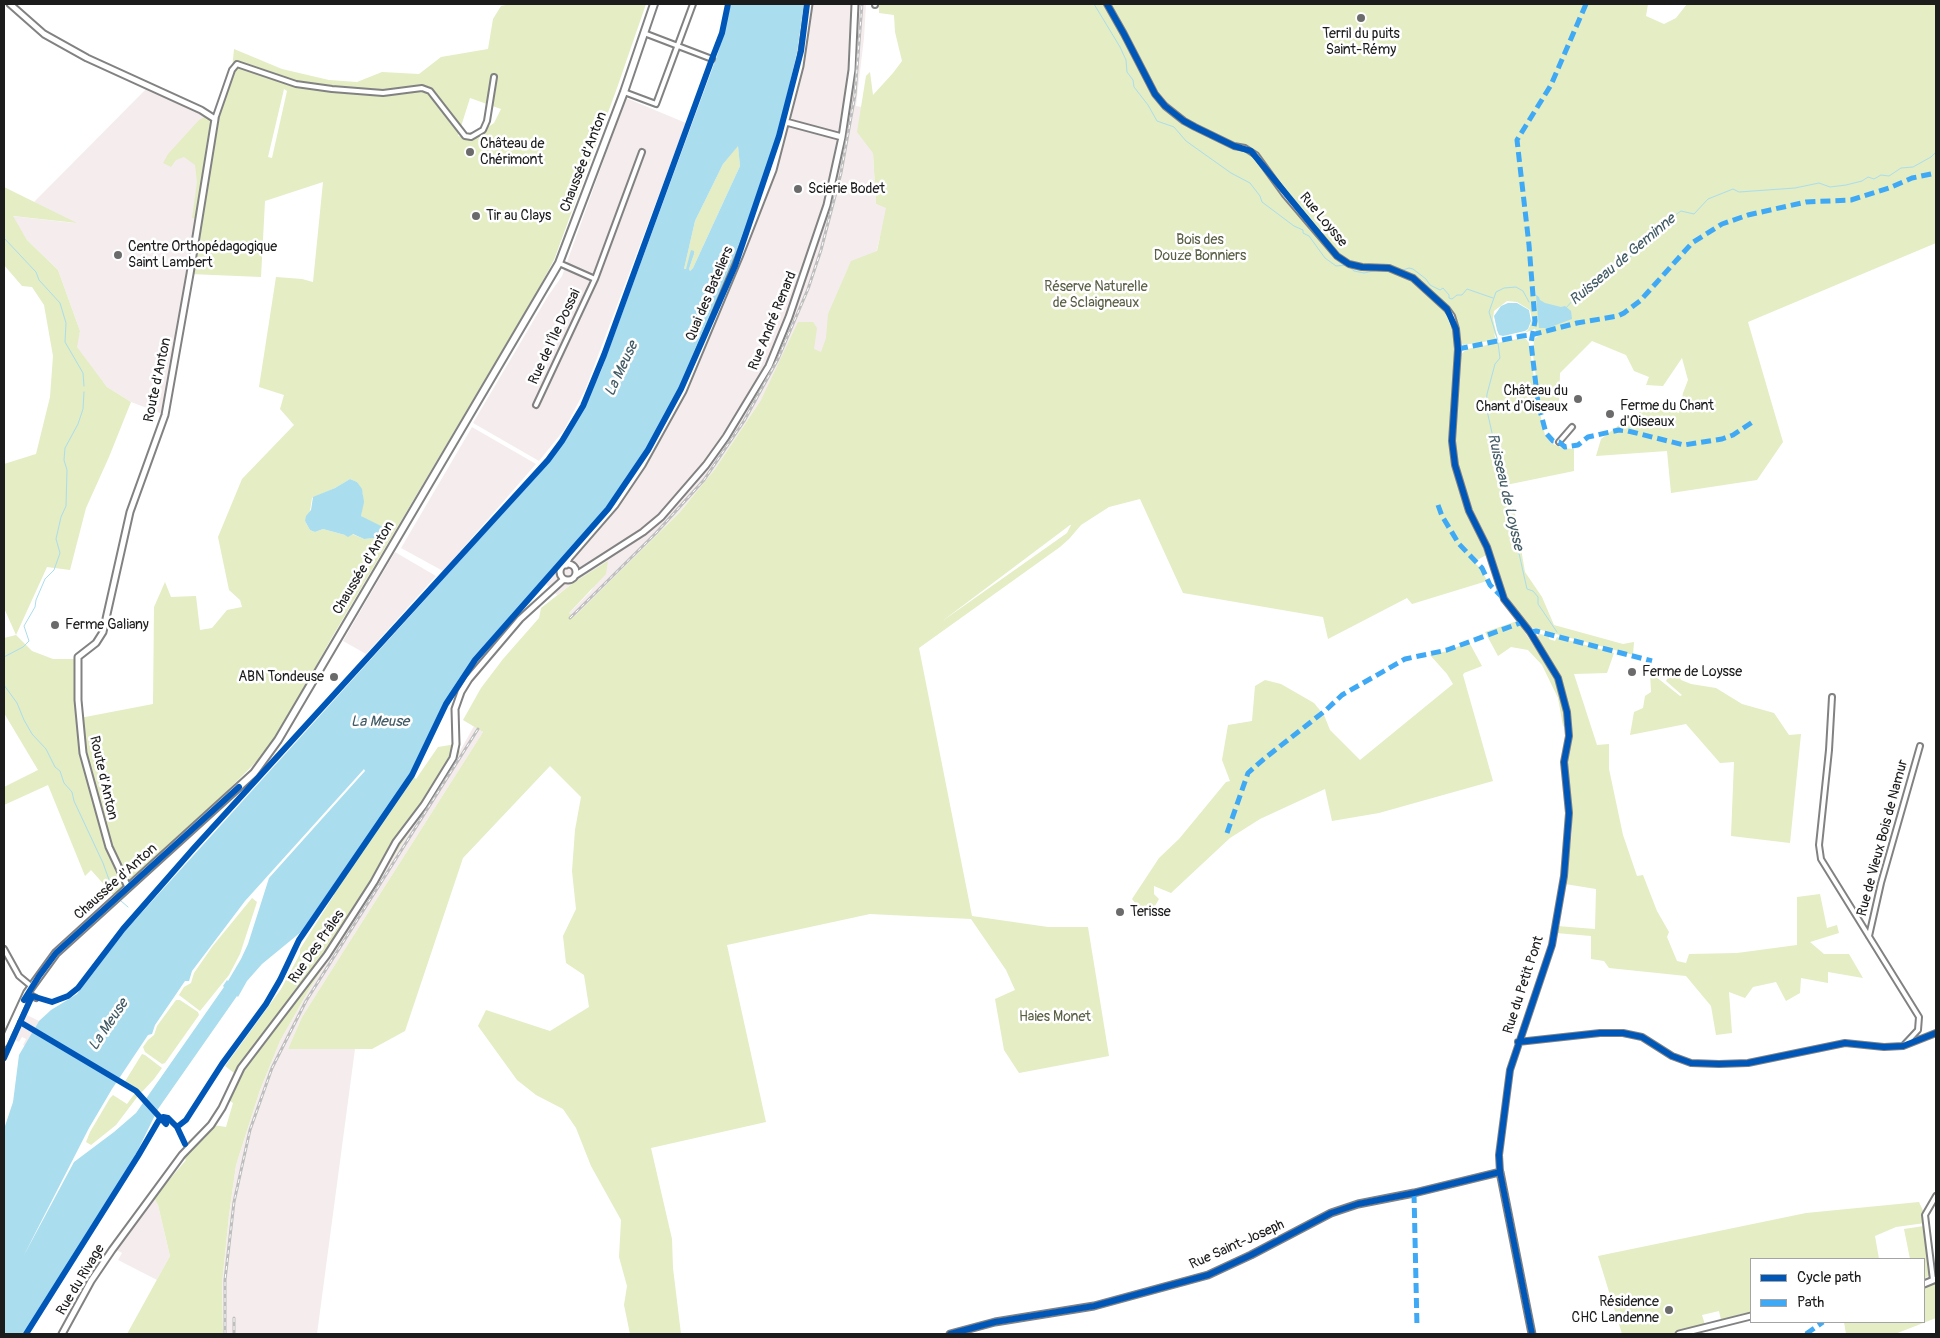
<!DOCTYPE html>
<meta charset="utf-8">
<style>
body{margin:0}
#map{position:relative;width:1940px;height:1338px;overflow:hidden;background:#fff;font-family:Pangolin,sans-serif}
canvas{display:block}
.frame{position:absolute;inset:0;border:5px solid #1c1c1c;pointer-events:none}
.legend{position:absolute;left:1750px;top:1258px;width:175px;height:65px;box-sizing:border-box;background:#fff;border:1px solid #a4a4a4;margin:0;padding:6px 9px;list-style:none;font-size:15px;color:#1c1c1c}
.legend li{display:flex;align-items:center;gap:10px;height:25px}
.legend b{width:25px;border:1px solid #a4a4a4}
</style>
<div id="map">
<canvas width="1940" height="1338"></canvas>
<div class="frame"></div>
<ul class="legend">
<li><b style="height:6px;background:#0057b8"></b>Cycle path</li>
<li><b style="height:6px;background:#3fa9f5"></b>Path</li>
</ul>
</div>
<script>
const ctx = document.querySelector('canvas').getContext('2d');
ctx.lineJoin = 'round';
function paint(path, color) {
  ctx.fillStyle = color;
  ctx.fill(path, 'evenodd');
}
function toPath(rows) {
  const path = new Path2D();
  for (const r of rows) {
    if (r.length === 3) {
      path.moveTo(r[0] + r[2], r[1]);
      path.arc(r[0], r[1], r[2], 0, 2 * Math.PI);
      continue;
    }
    path.moveTo(r[0], r[1]);
    for (let i = 2; i < r.length; i += 2) path.lineTo(r[i], r[i + 1]);
  }
  return path;
}
function strokePath(path, color, width, dash) {
  ctx.strokeStyle = color;
  ctx.lineWidth = width;
  ctx.lineCap = dash ? 'butt' : 'round';
  ctx.setLineDash(dash || []);
  ctx.stroke(path);
}
function write(font, color, halo, rows, align = 'center') {
  ctx.font = font + ' Pangolin,sans-serif';
  ctx.lineWidth = 5;
  ctx.setLineDash([]);
  ctx.textBaseline = 'middle';
  ctx.strokeStyle = halo;
  ctx.fillStyle = color;
  for (const [text, x, y, turn = 0] of rows) {
    ctx.save();
    ctx.translate(x, y);
    ctx.rotate((+turn || 0) * Math.PI / 180);
    ctx.textAlign = isNaN(turn) ? turn : align;
    if (halo) ctx.strokeText(text, 0, 0);
    ctx.fillText(text, 0, 0);
    ctx.restore();
  }
}
paint(toPath([
 [804,4,866,4,864,38,856,106,881,110,873,153,876,204,887,208,873,266,839,351,761,400,715,469,680,512,575,617,569,613,591,591,608,562,573,583,557,595,542,580,606,508,647,448,679,388,733,265,777,136,797,53],
 [148,87,215,119,165,415,131,402,107,387,76,347,80,331,58,270,27,240,12,216,75,223,34,202],
 [626,98,686,123,585,390,564,430,539,461,473,423,548,296,562,276],
 [472,427,536,464,443,571,401,548],
 [395,552,436,576,366,654,343,641],
 [474,726,483,732,343,952,302,1017,288,1049,355,1049,317,1334,223,1334,222,1284,229,1215,236,1165,260,1090,271,1063,280,1041,310,988,460,751],
 [27,1015,39,1021,32,1032,48,1041,38,1053,23,1045,26,1039,22,1037,19,1042,15,1040,20,1031,19,1028,23,1026],
 [154,1198,158,1205,170,1256,157,1280,118,1260,122,1253,115,1249]
]), '#f5eded');
paint(toPath([
 [511,4,646,4,617,88,554,260,535,295,331,639,287,718,263,755,225,793,129,881,121,870,128,887,116,898,91,870,85,876,48,785,4,805,4,787,38,770,4,713,4,638,16,635,4,608,4,464,36,454,50,397,53,356,44,305,32,287,22,286,4,265,4,187,77,223,13,216,27,240,58,270,80,331,77,347,107,387,131,402,109,457,86,508,70,570,47,567,16,635,32,651,53,659,78,659,80,718,153,704,154,607,165,582,171,597,196,596,200,630,212,628,227,610,242,607,240,600,229,590,218,537,242,479,294,425,280,409,284,395,259,387,276,277,302,279,313,282,323,182,265,201,261,277,190,274,199,219,192,218,197,182,195,165,184,157,176,160,171,167,163,163,168,154,199,120,208,115,215,119,232,70,234,49,282,69,329,80,357,82,382,72,419,74,441,57,488,49,493,19,501,6],
 [284,89,287,91,272,158,268,157],
 [470,98,501,109,494,123,472,138,458,136],
 [350,479,357,482,363,494,361,516,383,533,374,538,364,539,352,534,345,535,323,529,315,532,310,530,305,521,310,511,312,498,335,488],
 [879,4,1648,4,1646,16,1664,24,1676,18,1687,4,1936,4,1936,243,1748,322,1783,442,1757,480,1671,493,1667,451,1596,456,1601,439,1619,425,1637,417,1645,402,1679,413,1683,393,1688,380,1682,358,1663,386,1646,385,1649,377,1634,371,1626,355,1592,341,1560,373,1559,404,1539,400,1533,355,1534,339,1538,336,1535,329,1524,333,1528,330,1530,326,1532,319,1530,310,1517,302,1507,301,1494,311,1493,319,1498,340,1494,333,1496,340,1463,345,1458,339,1457,326,1451,312,1446,305,1444,305,1452,316,1458,349,1452,441,1455,465,1464,496,1486,555,1474,562,1482,570,1487,581,1412,604,1407,598,1328,639,1323,617,1183,593,1140,499,1109,507,1081,525,1069,539,1060,547,919,648,972,916,1048,927,1088,927,1109,1056,1019,1073,1004,1050,995,999,1015,990,1006,970,971,919,870,914,727,945,766,1122,651,1148,672,1239,673,1268,681,1334,630,1334,624,1305,627,1286,619,1257,621,1220,591,1166,576,1128,563,1109,536,1095,517,1080,478,1026,486,1010,550,1031,589,1007,584,975,566,963,563,936,576,909,572,871,575,830,581,797,550,766,463,858,405,1031,372,1049,288,1049,302,1017,343,952,483,732,463,720,481,688,503,659,539,618,541,608,573,583,608,561,606,574,569,613,575,616,680,512,715,469,761,400,798,322,813,322,817,328,814,349,821,352,826,338,828,314,851,261,877,251,886,208,876,204,873,153,857,132,866,76,870,72,873,95,893,73,902,61,895,32,894,15,879,13],
 [1071,525,1067,533,941,622,1070,525],
 [738,145,740,166,693,268,690,271,689,269,694,254,686,269,684,269,695,221,723,164],
 [1522,338,1526,339,1529,343,1537,400,1545,435,1551,443,1562,448,1574,449,1574,471,1506,485,1515,514,1525,572,1542,597,1554,625,1623,644,1634,642,1633,655,1530,627,1509,603,1488,547,1464,494,1456,456,1454,434,1459,356,1467,349],
 [1517,621,1557,680,1564,708,1566,728,1563,726,1558,698,1542,665,1528,650,1511,647,1498,656,1485,632],
 [1540,634,1549,636,1549,639,1555,641,1557,637,1614,653,1607,673,1574,674,1597,745,1609,744,1609,769,1623,835,1637,876,1643,875,1657,911,1669,932,1667,937,1677,961,1686,963,1689,954,1737,953,1797,945,1797,897,1820,894,1827,928,1837,925,1839,933,1810,942,1824,954,1849,954,1863,978,1828,972,1828,983,1801,978,1800,993,1786,1001,1776,982,1753,987,1745,998,1729,992,1732,1033,1716,1035,1711,1006,1686,976,1609,968,1604,961,1591,959,1591,936,1556,933,1557,926,1595,929,1596,889,1565,884,1572,833,1571,801,1566,762,1571,736,1571,717,1560,678,1537,637],
 [1469,642,1482,666,1464,673,1463,675,1493,781,1379,813,1332,821,1325,789,1260,819,1230,838,1171,893,1154,886,1154,894,1159,899,1149,916,1140,909,1132,899,1159,858,1179,839,1226,782,1230,781,1222,760,1228,725,1252,721,1255,686,1265,680,1281,684,1314,703,1324,715,1330,730,1360,760,1453,684,1447,674,1430,655,1447,651],
 [1674,667,1681,680,1691,684,1716,688,1742,704,1774,713,1789,735,1801,734,1790,843,1731,836,1734,762,1720,763,1686,724,1630,735,1634,712,1643,708,1645,696,1651,692,1650,672,1680,696,1682,695,1666,681],
 [456,744,460,752,310,988,280,1041,260,1090,236,1165,229,1215,222,1284,223,1334,127,1334,170,1256,158,1205,154,1198,186,1160,183,1157,213,1125,226,1127,233,1103,227,1099,238,1076,225,1066,281,989,300,954,300,949,334,895,331,892,412,775,416,779,438,747],
 [252,898,257,902,240,954,229,975,200,1011,179,995,184,987,191,983,194,973,212,947],
 [176,1000,180,1000,198,1012,199,1015,165,1063,162,1064,145,1052,143,1047,148,1040,154,1035,157,1026],
 [142,1054,145,1055,162,1068,154,1079,140,1094,124,1083],
 [135,1093,138,1096,116,1125,91,1145,86,1142,90,1132,110,1098,113,1095,127,1104],
 [1919,1202,1925,1215,1925,1223,1896,1227,1875,1236,1879,1259,1751,1259,1751,1313,1745,1313,1721,1320,1719,1311,1702,1315,1706,1328,1679,1334,1622,1334,1598,1256,1806,1213],
 [1924,1226,1930,1271,1929,1275,1924,1280,1924,1259,1910,1259,1904,1229],
 [1936,1283,1936,1318,1895,1334,1846,1334,1844,1322,1924,1322,1924,1288]
]), '#e4edc4');
paint(toPath([
 [731,4,804,4,797,53,777,136,733,265,679,388,647,448,606,508,474,658,444,704,409,776,301,932,262,964,247,981,238,997,237,996,158,1109,134,1158,24,1334,4,1334,4,1129,13,1102,19,1055,39,1021,51,1010,77,994,125,931,544,468,572,430,601,371,718,53],
 [738,146,740,166,693,268,690,271,689,269,694,254,694,251,691,250,686,269,684,269,695,221,723,164],
 [364,769,365,771,269,878,248,944,241,959,228,981,227,980,223,986,224,987,136,1113,114,1132,74,1162,23,1257,89,1128,112,1089,148,1035,152,1034,155,1025,185,981,189,981,192,971,245,901],
 [1536,295,1539,297,1540,300,1545,303,1561,307,1565,306,1571,311,1572,319,1548,328,1539,328],
 [1508,303,1517,303,1529,310,1531,321,1528,329,1525,331,1503,336,1499,335,1497,330,1494,316,1501,306],
 [350,479,357,482,362,489,364,502,361,516,383,527,383,533,374,538,364,539,353,534,348,537,345,535,323,529,315,532,310,530,305,521,306,516,311,510,313,497,335,488]
]), '#ade');
strokePath(toPath([
 [1094,4,1120,47,1126,60,1127,72,1133,80,1134,87,1148,105,1157,121,1174,127,1186,141,1231,173,1250,183,1260,196,1262,202,1294,226,1303,230,1303,233,1309,236,1325,258,1336,266,1347,265,1354,271,1364,273,1382,269],
 [4,238,36,272,39,280,60,303,66,323,65,342,83,373,84,386],
 [1403,270,1409,268,1413,269,1426,279,1430,285,1440,290,1443,288,1449,295,1449,298,1452,299,1457,295,1462,295,1467,289,1493,298],
 [1566,308,1581,291,1600,283,1612,268,1630,257,1656,233,1659,226,1681,211,1694,214,1708,199,1733,189,1739,192,1795,188,1819,183,1830,187,1846,185,1862,181,1868,177,1874,179,1881,175,1889,176,1901,168,1913,167,1931,157,1936,152],
 [1498,341,1489,312,1496,292,1504,288,1516,287,1523,291,1529,302],
 [1498,343,1500,358,1495,364,1487,394,1486,406,1527,589,1533,591,1538,597,1538,604,1557,632],
 [4,657,23,647,29,641,24,626,35,607,36,600,45,579,54,570,60,553,56,539,61,517,66,506,67,470,64,460,65,448,78,424,83,409,84,392],
 [4,685,17,703,24,720,32,734,46,749,55,767,60,771,64,783,72,792,74,801,103,863,112,888],
 [121,901,128,907]
]), '#ade', 1);
const minor = toPath([
 [875,4,875,5],
 [1107,4,1124,34,1155,94,1165,106,1184,121,1195,127,1234,146,1245,148,1256,155,1285,195,1337,256,1349,264,1362,267,1389,268,1413,278,1447,309,1452,316,1456,329,1458,349,1452,441,1455,465,1469,511,1487,547,1504,599,1530,632,1558,678,1567,712,1569,736,1564,762,1569,813,1564,876,1552,945,1510,1070,1499,1155,1500,1172],
 [644,33,712,59],
 [624,92,656,104,693,4],
 [215,119,232,70,237,64,296,84,332,89,383,93,422,88,430,91,465,136,471,137,483,130,487,121,494,77],
 [559,263,595,279],
 [536,405,595,279,642,152],
 [1559,442,1572,427],
 [1832,697,1829,750,1819,845,1821,859,1919,1017,1918,1030,1904,1045],
 [1869,936,1881,883,1920,746],
 [4,949,19,976,31,986],
 [27,993,36,998],
 [1518,1042,1600,1033,1623,1033,1642,1037,1672,1056,1691,1063,1719,1064,1748,1063,1845,1043,1884,1047,1903,1046,1936,1033],
 [1933,1280,1925,1215,1936,1196]
]);
const tertiary = toPath([
 [10,4,44,34,87,58,201,110,215,119,190,274,165,415,130,512,103,632,96,643,78,657,78,700,83,753,109,847,128,887],
 [786,122,842,137],
 [568,572,8],
 [566,565,569,558,615,505,642,465,683,391,739,257,773,170,800,66,809,4],
 [576,575,643,532,661,517,706,465,726,437,769,366,789,317,827,205,842,137,852,70,855,4],
 [1924,1284,1936,1279],
 [62,1334,91,1281,112,1250,182,1155,211,1125,222,1108,241,1068,327,955,374,882,396,842,424,805,453,758,456,744,455,709,461,692,469,679,520,619,564,579],
 [950,1334,995,1322,1094,1306,1208,1275,1251,1255,1331,1213,1358,1204,1414,1193,1500,1172,1532,1334],
 [1679,1334,1751,1316]
]);
const primary = toPath([
 [4,1043,27,993,56,953,254,773,278,740,559,263,624,92,654,4]
]);
strokePath(minor, '#828282', 8);
strokePath(tertiary, '#828282', 9);
strokePath(primary, '#828282', 10);
strokePath(minor, '#fff', 4);
strokePath(tertiary, '#fff', 5);
strokePath(primary, '#fff', 6);
const rail = toPath([
 [570,618,656,533,704,480,744,421,778,359,808,289,821,250,841,173,855,95,862,4],
 [234,1318,234,1334],
 [225,1334,225,1280,234,1202,250,1130,272,1068,306,1001,478,729]
]);
strokePath(rail, '#bebebe', 3);
strokePath(rail, '#fff', 1, [4]);
strokePath(toPath([
 [1586,4,1551,85,1517,140,1529,245,1535,321,1531,343,1538,403,1546,433,1553,441,1559,442,1565,447,1578,445,1588,437,1619,430,1628,431,1684,445,1722,439,1733,435,1754,421],
 [1458,349,1522,336,1531,335,1577,323,1618,316,1624,313,1640,301,1692,243,1722,224,1748,215,1806,202,1851,200,1889,188,1912,178,1936,173],
 [1438,505,1442,516,1459,544,1482,568,1490,585,1501,596],
 [1530,632,1536,631,1652,661],
 [1227,833,1248,773,1265,758,1326,710,1342,695,1405,659,1447,650,1523,622],
 [1414,1193,1417,1327],
 [1806,1334,1823,1322]
]), '#3fa9f5', 5, [10, 5]);
strokePath(toPath([
 [1107,4,1124,34,1155,94,1165,106,1184,121,1195,127,1234,146,1251,151,1337,256,1349,264,1362,267,1389,268,1413,278,1447,309,1456,329,1458,349,1452,441,1455,465,1469,511,1487,547,1504,599,1530,632,1558,678,1567,712,1569,736,1564,762,1569,813,1564,876,1552,945,1510,1070,1499,1155,1500,1172,1532,1334],
 [24,1000,39,976,56,953,239,787],
 [20,1022,136,1091,166,1124],
 [1518,1042,1600,1033,1623,1033,1642,1037,1672,1056,1691,1063,1719,1064,1748,1063,1845,1043,1884,1047,1903,1046,1936,1033],
 [4,1058,32,996,52,1002,68,996,78,988,123,929,194,848,548,460,562,441,583,406,604,355,712,59,722,33,728,4],
 [177,1127,186,1120,222,1064,266,1004,280,980,299,940,412,775,446,704,475,660,608,509,648,450,681,389,735,266,779,136,801,51,807,4],
 [26,1334,138,1156,159,1120,163,1117,168,1118,177,1127,185,1144],
 [950,1334,995,1322,1094,1306,1208,1275,1251,1255,1331,1213,1358,1204,1414,1193,1500,1172]
]), '#0057b8', 6);
for (const [x, y, r, color] of [
 [1361,18,5,"#6b6b6b"],
 [470,152,5,"#6b6b6b"],
 [798,189,5,"#6b6b6b"],
 [476,216,5,"#6b6b6b"],
 [118,255,5,"#6b6b6b"],
 [1578,399,5,"#6b6b6b"],
 [1610,414,5,"#6b6b6b"],
 [55,625,5,"#6b6b6b"],
 [1632,672,5,"#6b6b6b"],
 [334,677,5,"#6b6b6b"],
 [1120,912,5,"#6b6b6b"],
 [1669,1310,5,"#6b6b6b"]
]) {
  const dot = new Path2D();
  dot.arc(x, y, r, 0, 2 * Math.PI);
  ctx.fillStyle = color;
  ctx.fill(dot);
  strokePath(dot, '#fff', 2);
}
write('14px', '#1c1c1c', '#fff', [
 ["Terril du puits",1361,34,"center"],
 ["Saint-Rémy",1361,50,"center"],
 ["Château de",480,144],
 ["Chérimont",480,160],
 ["Scierie Bodet",808,189],
 ["Tir au Clays",486,216],
 ["Centre Orthopédagogique",128,247],
 ["Saint Lambert",128,263],
 ["Château du",1568,391,"right"],
 ["Chant d'Oiseaux",1568,407,"right"],
 ["Ferme du Chant",1620,406],
 ["d'Oiseaux",1620,422],
 ["Ferme Galiany",65,625],
 ["Ferme de Loysse",1642,672],
 ["ABN Tondeuse",324,677,"right"],
 ["Terisse",1130,912],
 ["Résidence",1659,1302,"right"],
 ["CHC Landenne",1659,1318,"right"]
], 'left');
write('14px', '#1c1c1c', '#fff', [
 ["Chaussée d'Anton",584,162,-69],
 ["Rue Loysse",1323,220,50],
 ["Quai des Bateliers",710,294,-67],
 ["Rue André Renard",773,321,-68],
 ["Rue de l'Île Dossai",555,337,-65],
 ["Route d'Anton",158,380,-78],
 ["Chaussée d'Anton",364,568,-59],
 ["Route d'Anton",103,778,77],
 ["Rue de Vieux Bois de Namur",1883,838,-75],
 ["Chaussée d'Anton",116,882,-42],
 ["Rue Des Prâles",317,947,-55],
 ["Rue du Petit Pont",1524,985,-72],
 ["Rue Saint-Joseph",1237,1245,-24],
 ["Rue du Rivage",81,1280,-59]
]);
write('14px', '#5a6046', '#fff', [
 ["Bois des",1200,240],
 ["Douze Bonniers",1200,256],
 ["Réserve Naturelle",1096,287],
 ["de Sclaigneaux",1096,303],
 ["Haies Monet",1055,1017]
]);
write('italic 15px', '#415a63', '#fff', [
 ["Ruisseau de Geminne",1623,260,-40],
 ["La Meuse",622,369,-65],
 ["Ruisseau de Loysse",1505,492,77],
 ["La Meuse",380,722],
 ["La Meuse",109,1025,-56]
]);
</script>
